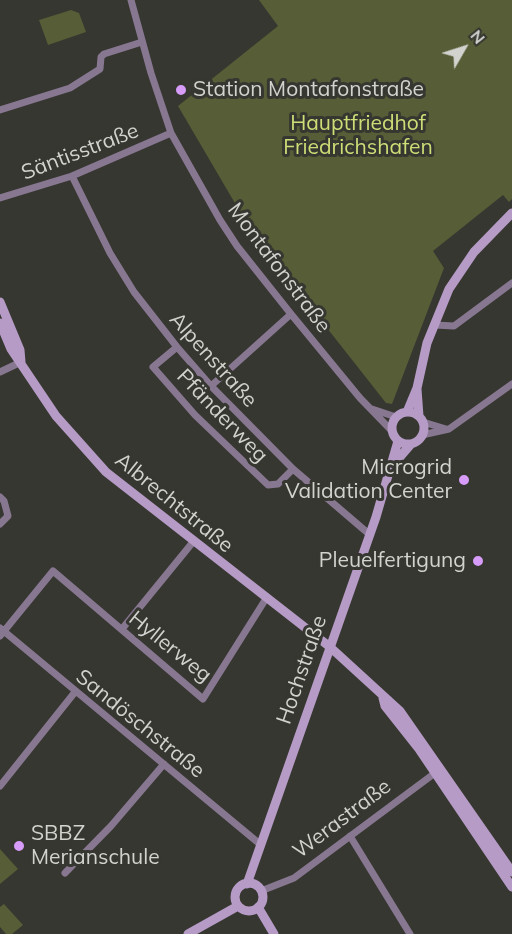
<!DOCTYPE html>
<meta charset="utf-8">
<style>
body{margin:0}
#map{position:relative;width:512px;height:934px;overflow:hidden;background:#363730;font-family:Mulish,sans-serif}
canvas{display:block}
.north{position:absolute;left:434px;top:18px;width:60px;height:60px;-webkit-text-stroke:4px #363730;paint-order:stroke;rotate:51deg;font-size:16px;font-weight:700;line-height:24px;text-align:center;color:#d2d3cf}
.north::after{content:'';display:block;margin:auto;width:21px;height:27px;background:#d2d3cf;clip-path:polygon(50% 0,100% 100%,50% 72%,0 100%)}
</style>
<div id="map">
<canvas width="512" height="934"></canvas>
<div class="north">N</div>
</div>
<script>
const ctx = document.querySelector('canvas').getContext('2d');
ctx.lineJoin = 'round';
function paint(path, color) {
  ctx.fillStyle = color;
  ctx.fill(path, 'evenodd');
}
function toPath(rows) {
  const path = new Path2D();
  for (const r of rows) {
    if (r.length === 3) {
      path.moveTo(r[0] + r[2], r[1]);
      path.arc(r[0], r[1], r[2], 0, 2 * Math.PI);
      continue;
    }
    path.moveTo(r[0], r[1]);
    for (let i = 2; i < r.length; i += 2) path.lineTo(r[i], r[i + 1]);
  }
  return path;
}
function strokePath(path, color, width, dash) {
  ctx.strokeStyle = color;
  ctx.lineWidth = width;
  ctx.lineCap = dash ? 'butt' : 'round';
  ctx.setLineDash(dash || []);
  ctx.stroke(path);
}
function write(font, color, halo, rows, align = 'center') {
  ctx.font = font + ' Mulish,sans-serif';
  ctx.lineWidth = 6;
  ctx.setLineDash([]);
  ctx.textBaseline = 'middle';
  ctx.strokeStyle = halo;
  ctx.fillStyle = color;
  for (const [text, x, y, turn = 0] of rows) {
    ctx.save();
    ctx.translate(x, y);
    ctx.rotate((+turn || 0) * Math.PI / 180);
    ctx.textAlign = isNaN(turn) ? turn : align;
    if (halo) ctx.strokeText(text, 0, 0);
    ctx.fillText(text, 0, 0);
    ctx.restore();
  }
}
paint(toPath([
 [259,0,512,0,512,199,509,202,503,195,433,251,444,268,392,404,386,403,253,234,178,106,278,26],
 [71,10,79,13,86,32,48,45,39,20],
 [0,849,18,869,0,884],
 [4,904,23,925,12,934,6,934,0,927,0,907]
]), '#575d36');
strokePath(toPath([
 [131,0,151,73,171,133,220,220,237,246,291,314,360,398,391,430],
 [0,110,70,88,100,69,101,57,104,54,142,42],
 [72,176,110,253,134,292,177,347,211,386,293,469,369,534],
 [0,198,72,176,171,133],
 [435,325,454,326,512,283],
 [177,347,153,367,195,415,268,485,278,484,293,469],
 [0,372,21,362],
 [211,386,291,314],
 [372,409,396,417],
 [423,422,446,429],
 [422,435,449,429,512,384],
 [0,497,4,501,8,516,0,524],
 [0,628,261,845],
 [122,629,193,542],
 [0,636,53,571,203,699,267,597],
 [0,786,75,692],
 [350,836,410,934],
 [65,873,111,826,164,764],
 [261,891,294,878,439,770]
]), '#887791', 7);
strokePath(toPath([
 [0,302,20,350,21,362],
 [0,323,11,349,56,416,106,472,330,647,400,711,512,872],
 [417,389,419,416],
 [408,428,16],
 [407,412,417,388,427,343,449,289,474,252,512,213],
 [393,465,411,444],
 [383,698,385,706,419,749,512,887],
 [249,897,14],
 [247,884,376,517,398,441],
 [258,907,274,934],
 [188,934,238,906]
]), '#b59bc5', 9);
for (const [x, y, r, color] of [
 [181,90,6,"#d79bf9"],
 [464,480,6,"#d79bf9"],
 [478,561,6,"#d79bf9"],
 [19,846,6,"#d79bf9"]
]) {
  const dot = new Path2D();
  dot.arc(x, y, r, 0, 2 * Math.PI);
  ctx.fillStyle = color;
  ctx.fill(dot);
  strokePath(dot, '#363730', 2);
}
write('21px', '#d2d3cf', '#363730', [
 ["Station Montafonstraße",193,90],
 ["Microgrid",452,468,"right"],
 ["Validation Center",452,492,"right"],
 ["Pleuelfertigung",466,561,"right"],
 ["SBBZ",31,834],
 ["Merianschule",31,858]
], 'left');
write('21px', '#cfdd77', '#363730', [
 ["Hauptfriedhof",358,124],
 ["Friedrichshafen",358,148]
]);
write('21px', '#d2d3cf', '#363730', [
 ["Säntisstraße",80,152,-21],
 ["Montafonstraße",279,268,53],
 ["Alpenstraße",213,360,48],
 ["Pfänderweg",222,416,46],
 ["Albrechtstraße",174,503,39],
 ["Hyllerweg",170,647,39],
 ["Hochstraße",302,670,-71],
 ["Sandöschstraße",140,724,39],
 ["Werastraße",342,819,-37]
]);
</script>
